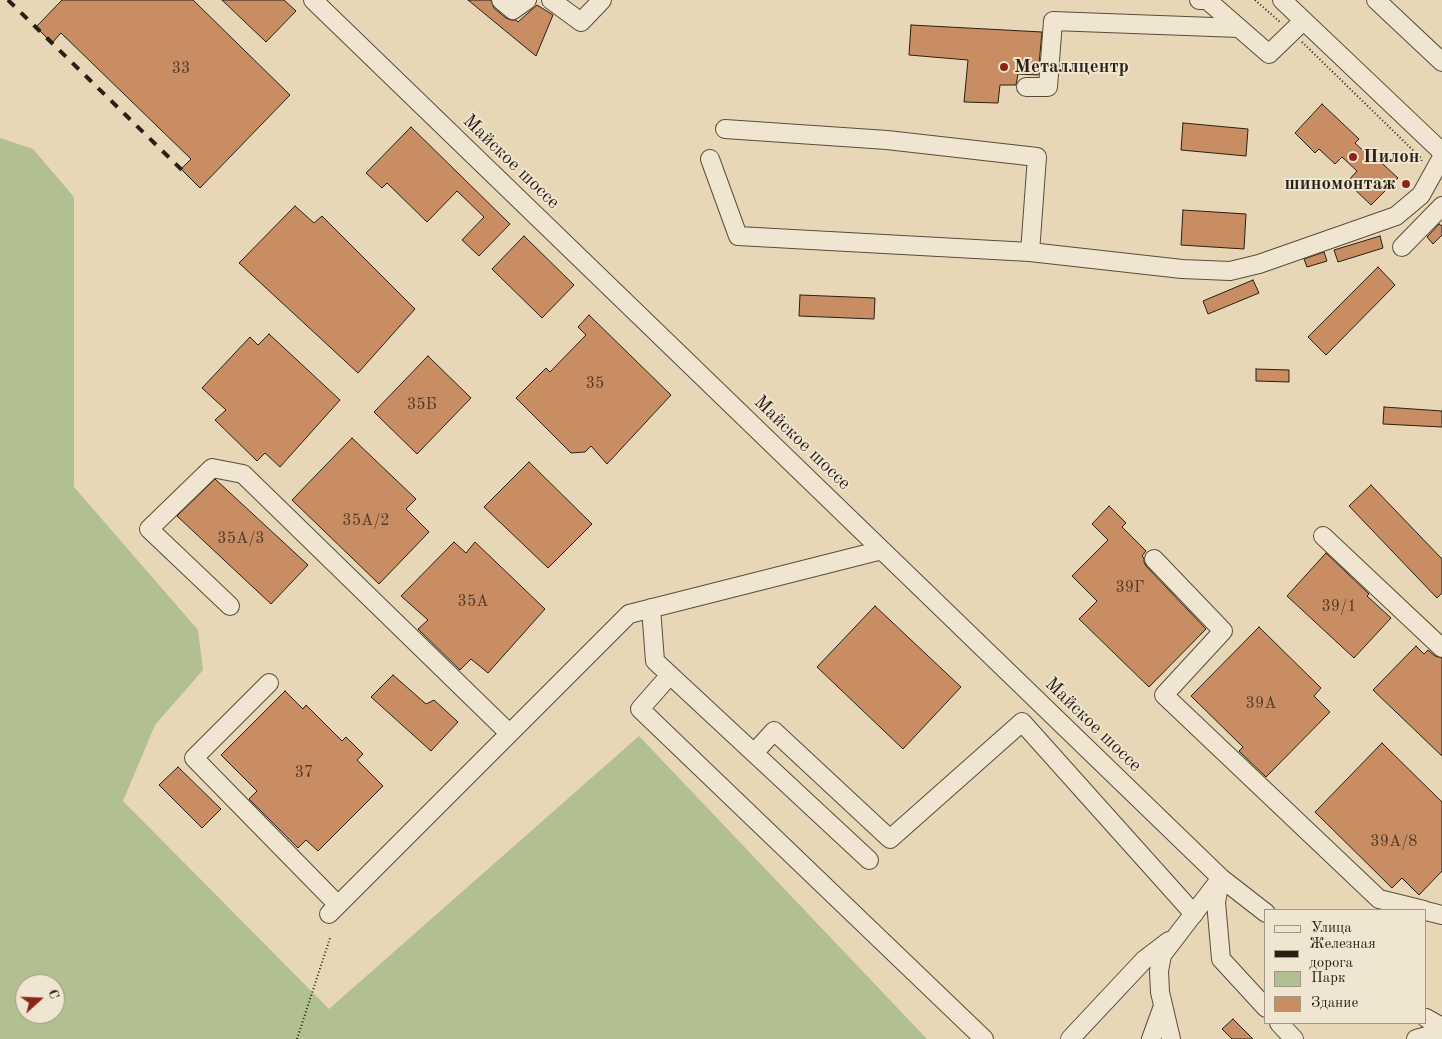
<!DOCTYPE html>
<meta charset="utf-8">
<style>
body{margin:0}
#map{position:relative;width:1442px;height:1039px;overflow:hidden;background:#e7d7b6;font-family:"Old Standard TT",serif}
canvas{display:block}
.legend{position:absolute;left:1264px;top:909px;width:162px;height:115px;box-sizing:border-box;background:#efe5d0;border:1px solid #a09685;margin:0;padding:6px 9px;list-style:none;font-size:15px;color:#291f14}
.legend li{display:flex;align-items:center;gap:10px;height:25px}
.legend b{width:25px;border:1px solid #a09685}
.north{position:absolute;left:15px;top:974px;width:50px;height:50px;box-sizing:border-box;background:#efe5d0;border:1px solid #a09685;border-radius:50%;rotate:70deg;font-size:14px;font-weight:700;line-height:20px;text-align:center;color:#291f14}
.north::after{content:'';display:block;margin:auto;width:18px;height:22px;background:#8f2418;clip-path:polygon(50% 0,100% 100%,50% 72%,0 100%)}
</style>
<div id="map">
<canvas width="1442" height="1039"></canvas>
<ul class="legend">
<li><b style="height:6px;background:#efe5d0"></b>Улица</li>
<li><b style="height:6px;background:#291f14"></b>Железная дорога</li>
<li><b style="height:14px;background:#b2bf90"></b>Парк</li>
<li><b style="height:14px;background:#c98d64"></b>Здание</li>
</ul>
<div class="north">С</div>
</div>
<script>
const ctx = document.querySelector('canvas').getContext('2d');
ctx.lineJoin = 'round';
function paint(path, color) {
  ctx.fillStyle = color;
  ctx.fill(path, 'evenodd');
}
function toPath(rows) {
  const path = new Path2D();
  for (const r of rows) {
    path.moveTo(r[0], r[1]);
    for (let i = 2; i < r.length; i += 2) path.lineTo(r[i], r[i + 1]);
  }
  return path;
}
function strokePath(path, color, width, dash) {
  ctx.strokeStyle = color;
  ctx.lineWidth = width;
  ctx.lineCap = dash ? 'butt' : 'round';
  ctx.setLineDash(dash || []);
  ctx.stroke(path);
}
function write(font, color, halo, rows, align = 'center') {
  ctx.font = font + ' "Old Standard TT",serif';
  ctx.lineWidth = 4;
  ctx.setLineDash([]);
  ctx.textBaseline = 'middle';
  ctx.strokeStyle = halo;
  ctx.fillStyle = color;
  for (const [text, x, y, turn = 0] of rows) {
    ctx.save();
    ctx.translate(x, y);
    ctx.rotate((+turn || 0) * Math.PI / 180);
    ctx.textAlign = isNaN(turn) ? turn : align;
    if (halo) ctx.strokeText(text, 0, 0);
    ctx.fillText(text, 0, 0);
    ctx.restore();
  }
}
paint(toPath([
 [0,138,33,149,74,197,74,487,198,630,203,670,155,725,123,801,329,1009,639,736,927,1039,0,1039],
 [25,984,55,984,55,1014,25,1014]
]), '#b2bf90');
const building = toPath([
 [62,0,193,0,290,95,200,188,181,169,191,159,61,33,52,43,36,27,62,0],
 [222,0,284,0,296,11,266,42,222,0],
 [468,0,491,0,494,8,506,18,511,20,516,20,518,22,537,5,553,15,536,56,468,0],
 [911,25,1042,32,1038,75,1018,74,1016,85,1000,85,998,103,964,102,968,60,909,55,911,25],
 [1322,104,1359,139,1355,143,1370,157,1372,154,1398,178,1371,205,1347,182,1357,171,1342,157,1335,164,1319,149,1315,153,1295,133,1322,104],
 [1183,123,1248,129,1246,156,1181,150,1183,123],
 [411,127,510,224,479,256,462,240,484,217,457,191,427,222,387,183,382,188,366,173,411,127],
 [295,206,314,223,322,216,415,309,358,373,239,263,295,206],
 [1183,210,1246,214,1244,249,1181,245,1183,210],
 [1439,224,1442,226,1442,235,1433,244,1427,237,1439,224],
 [524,236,574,285,542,318,492,269,524,236],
 [1380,236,1383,248,1338,262,1334,250,1380,236],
 [1324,252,1327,261,1307,267,1304,259,1324,252],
 [1378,267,1395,285,1326,355,1308,337,1378,267],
 [1253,280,1259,293,1208,314,1203,301,1253,280],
 [800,295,875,298,874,319,799,316,800,295],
 [589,315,671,395,607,464,591,446,585,452,571,453,516,398,546,368,550,372,586,335,578,327,589,315],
 [269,334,340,400,280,467,265,453,257,461,215,420,226,410,202,388,250,337,258,345,269,334],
 [428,356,471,398,417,454,374,412,428,356],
 [1256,369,1289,370,1289,382,1256,381,1256,369],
 [1384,407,1442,411,1442,427,1383,424,1384,407],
 [352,438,416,499,406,509,429,532,379,584,292,500,352,438],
 [529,462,592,524,548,568,484,507,529,462],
 [215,479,308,565,271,604,177,516,215,479],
 [1371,485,1442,559,1442,593,1437,598,1349,506,1371,485],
 [1109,506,1126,523,1122,527,1146,551,1142,556,1144,558,1144,562,1146,566,1206,629,1149,687,1079,619,1097,601,1072,576,1108,540,1092,524,1109,506],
 [454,542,466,553,475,542,545,609,488,673,471,659,460,670,418,629,428,620,401,596,454,542],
 [1326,553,1369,594,1367,596,1391,618,1354,658,1287,596,1326,553],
 [875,606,961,687,903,749,817,667,875,606],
 [1259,627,1321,688,1314,696,1330,712,1266,777,1239,751,1243,747,1191,696,1259,627],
 [1416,646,1424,654,1428,650,1435,656,1442,658,1442,756,1373,690,1416,646],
 [393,675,426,704,434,700,458,722,431,751,371,697,393,675],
 [285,691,303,709,306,705,342,741,346,737,363,754,357,760,383,786,318,851,306,840,298,848,249,799,257,791,221,755,285,691],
 [1382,743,1442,802,1442,871,1419,895,1402,878,1392,888,1315,812,1382,743],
 [178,767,221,809,202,828,159,785,178,767],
 [1233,1019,1253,1039,1232,1039,1222,1029,1233,1019]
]);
paint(building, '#c98d64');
strokePath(building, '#291f14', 1);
const minor = toPath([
 [313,0,1221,878,1266,913],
 [501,0,513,10,527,0],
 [551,0,581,22,602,0],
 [1199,0,1207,0,1269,54,1303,21],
 [1282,0,1442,152],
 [1376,0,1442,62],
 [1026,87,1048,87,1053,21,1239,28],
 [725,129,887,140,1037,157,1030,252],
 [710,159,738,236,1030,252,1182,269,1230,271,1259,264,1396,216,1421,195,1442,157],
 [1402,247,1442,206],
 [1323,536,1442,648],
 [1154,559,1223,631,1164,695,1379,899,1424,910],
 [230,606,149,529,212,468,243,474,509,733],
 [651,608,655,661,869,860],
 [670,675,640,709,984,1039],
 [269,683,194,758,338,905],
 [754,753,774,731,890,839,1022,722,1194,914],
 [1220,881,1216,902,1221,959,1266,1008],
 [1426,911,1442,915],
 [329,914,629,614,882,550],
 [1426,1018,1442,1027],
 [1279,1023,1294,1039],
 [1070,1039,1144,960,1169,941],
 [1151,1039,1163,1006],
 [1171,1039,1160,992,1159,971,1162,955,1221,878],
 [1416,1039,1442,1032]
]);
strokePath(minor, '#584d3c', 20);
strokePath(toPath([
 [1255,0,1280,22],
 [1302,42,1420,157,1422,162],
 [297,1039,330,938]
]), '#291f14', 2, [1, 2.5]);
strokePath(minor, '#efe5d0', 18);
strokePath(toPath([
 [8,0,186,174]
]), '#291f14', 4, [9, 9]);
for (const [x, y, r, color] of [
 [1004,67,5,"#8f2418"],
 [1353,157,5,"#8f2418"],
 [1406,184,5,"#8f2418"]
]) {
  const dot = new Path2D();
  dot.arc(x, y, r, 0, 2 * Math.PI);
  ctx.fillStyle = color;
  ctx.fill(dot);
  strokePath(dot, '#efe5d0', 2);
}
write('16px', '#513a28', null, [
 ["33",181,69],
 ["35",595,384],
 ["35Б",422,405],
 ["35А/2",366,521],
 ["35А/3",241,539],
 ["39Г",1130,588],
 ["35А",473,602],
 ["39/1",1339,607],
 ["39А",1261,704],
 ["37",304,773],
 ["39А/8",1394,842]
]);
write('bold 19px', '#291f14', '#efe5d0', [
 ["Металлцентр",1014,67],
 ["Пилон",1363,157],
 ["шиномонтаж",1396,184,"right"]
], 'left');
write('19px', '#291f14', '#efe5d0', [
 ["Майское шоссе",511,162,44],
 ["Майское шоссе",802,443,44],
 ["Майское шоссе",1093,725,44]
]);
</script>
